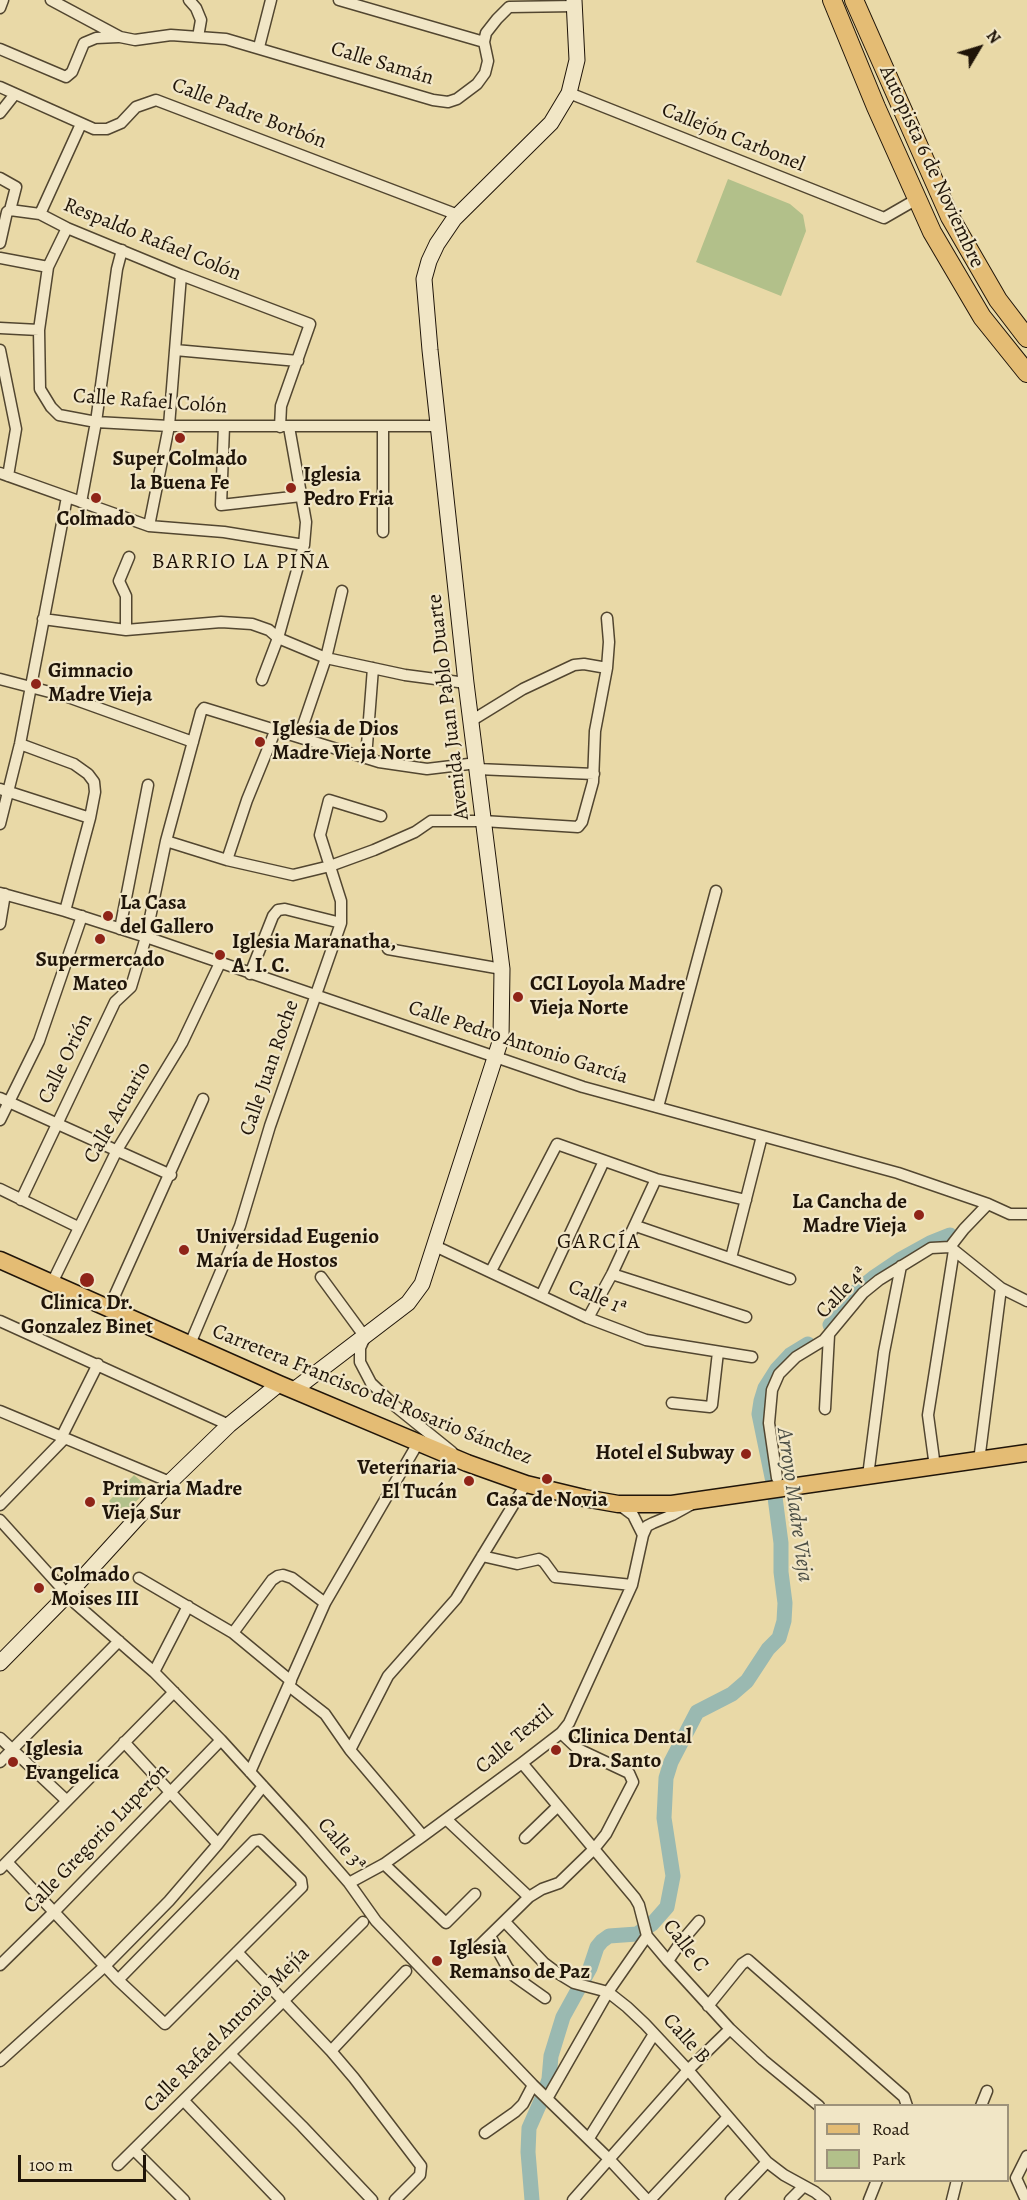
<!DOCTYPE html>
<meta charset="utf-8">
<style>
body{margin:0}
#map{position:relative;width:1027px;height:2200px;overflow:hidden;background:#e9d9a7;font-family:Alegreya,serif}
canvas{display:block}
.legend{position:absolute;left:814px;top:2104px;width:195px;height:78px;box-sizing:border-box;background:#f1e6c6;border:2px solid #9d927a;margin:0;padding:8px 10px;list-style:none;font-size:18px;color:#201509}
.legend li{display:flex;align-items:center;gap:12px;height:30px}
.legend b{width:30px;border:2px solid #9d927a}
.north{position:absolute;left:949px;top:18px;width:60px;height:60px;-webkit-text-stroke:4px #f1e6c6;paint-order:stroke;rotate:52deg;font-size:16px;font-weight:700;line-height:24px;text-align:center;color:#201509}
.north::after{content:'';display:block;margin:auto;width:21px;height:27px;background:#201509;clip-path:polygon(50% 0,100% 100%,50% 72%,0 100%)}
.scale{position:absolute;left:18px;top:2155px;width:128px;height:27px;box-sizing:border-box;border:3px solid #201509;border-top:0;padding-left:8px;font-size:18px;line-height:21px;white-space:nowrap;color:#201509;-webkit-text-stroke:4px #f1e6c6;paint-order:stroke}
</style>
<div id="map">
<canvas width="1027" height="2200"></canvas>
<ul class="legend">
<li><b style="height:8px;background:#e4bc74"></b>Road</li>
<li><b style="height:16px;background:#b2c08a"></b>Park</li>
</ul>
<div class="north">N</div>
<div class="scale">100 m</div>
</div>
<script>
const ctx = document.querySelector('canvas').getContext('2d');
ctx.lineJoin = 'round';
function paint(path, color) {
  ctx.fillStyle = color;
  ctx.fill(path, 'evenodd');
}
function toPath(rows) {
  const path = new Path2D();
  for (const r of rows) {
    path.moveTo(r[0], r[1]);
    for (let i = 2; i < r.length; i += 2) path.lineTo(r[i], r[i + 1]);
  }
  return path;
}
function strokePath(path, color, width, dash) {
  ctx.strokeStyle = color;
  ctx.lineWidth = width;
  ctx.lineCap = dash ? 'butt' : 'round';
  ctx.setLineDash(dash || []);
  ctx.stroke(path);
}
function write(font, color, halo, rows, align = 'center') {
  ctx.font = font + ' Alegreya,serif';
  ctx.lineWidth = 4.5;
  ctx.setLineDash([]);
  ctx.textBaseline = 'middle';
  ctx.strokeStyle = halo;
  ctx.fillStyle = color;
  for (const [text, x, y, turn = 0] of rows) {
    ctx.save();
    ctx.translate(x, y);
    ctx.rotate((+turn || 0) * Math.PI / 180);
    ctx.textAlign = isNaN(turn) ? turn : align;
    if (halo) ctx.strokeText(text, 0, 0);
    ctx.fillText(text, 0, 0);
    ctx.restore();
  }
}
paint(toPath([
 [728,179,790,204,803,215,806,231,781,296,696,262],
 [134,1475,149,1488,123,1515,109,1501]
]), '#b2c08a');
strokePath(toPath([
 [830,1325,853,1294,873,1278,901,1259,930,1243,950,1235],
 [532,2200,528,2152,529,2128,544,2094,549,2079,551,2056,563,2017,590,1968,597,1947,602,1941,609,1936,637,1934,652,1924,667,1907,673,1876,664,1818,666,1778,671,1762,697,1712,732,1694,747,1681,768,1649,779,1638,784,1621,785,1603,781,1572,781,1543,773,1482,759,1414,761,1401,765,1388,777,1369,790,1355,808,1344]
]), '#9ab9b1', 15);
const minor = toPath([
 [51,0,120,37,135,40,171,35,226,39,433,100,448,102,457,99,477,84,485,73,488,61,484,42,486,33,497,19,509,7,575,6],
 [189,0,196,8,201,20,198,37],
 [339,0,484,42],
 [0,8,3,0],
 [259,47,271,0],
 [0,49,66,77,72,72,84,43,96,38,118,37],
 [0,87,94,129,107,129,121,123,136,107,156,100,458,215],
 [569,93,884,218,917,199],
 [0,113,15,94],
 [0,178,16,187,10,210],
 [40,214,81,124],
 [67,228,48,267,39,330,40,389,51,407,59,415,96,422,169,426,438,426],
 [0,243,7,212,10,210,40,214,67,228,181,275,310,324,281,406,280,427],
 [0,258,48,267],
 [0,328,39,330],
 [0,350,16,429,8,476],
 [175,350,298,361],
 [224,426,221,505,301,496],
 [383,427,383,532],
 [0,473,149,526,224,532,304,545],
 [81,502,96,422,117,269,122,250],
 [149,526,169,426,181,275],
 [43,619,126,630,221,622,252,624,269,630,278,638,326,658,405,675,466,683],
 [126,630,126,596,119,581,129,557],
 [0,679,65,696,193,742],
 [262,680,278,638,304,545,306,522,289,427],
 [471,721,523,689,574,665,584,664,607,668],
 [299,737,326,658,342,591],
 [20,744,74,764,88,774,94,782,95,792,90,818,65,911],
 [366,758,373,668],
 [477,769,594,774],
 [0,789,90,818],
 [0,824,20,744,67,497],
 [166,841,227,860,293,875,330,866,374,850,415,832,431,821,483,821,578,827,582,822,593,782,595,731,607,668,609,642,607,618],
 [227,860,247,800,276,729],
 [0,893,65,911,146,937,583,1087,898,1173,988,1204,1010,1214,1027,1214],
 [0,924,5,894],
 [120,929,148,785],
 [388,949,502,969],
 [250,974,273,916,278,910,285,909,341,923],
 [0,1098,171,1175],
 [658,1107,716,891],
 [0,1120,39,1041,82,916],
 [0,1189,78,1227],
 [21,1200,115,1002,131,987,146,937,166,841,201,712,204,708,379,762,427,769,477,763],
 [636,1226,790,1279],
 [435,1246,588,1318,646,1340,752,1357],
 [950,1247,964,1229,988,1204],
 [731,1258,762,1136],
 [491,1271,557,1144,656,1179,746,1200],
 [612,1274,746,1317],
 [321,1277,365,1337,360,1348,360,1362,371,1383,395,1406,452,1452],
 [52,1283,117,1150,182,1043,220,963],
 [541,1296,604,1161],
 [109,1308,203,1099],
 [588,1318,612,1274,656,1179],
 [0,1321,229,1425],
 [190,1344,240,1226,270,1126,341,923,341,901,320,835,329,800,381,816],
 [672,1403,710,1407,712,1405,718,1352],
 [825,1409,829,1335],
 [0,1411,170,1482],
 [62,1436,98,1364],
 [979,1461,1001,1288],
 [935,1467,928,1415,954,1250],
 [868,1476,884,1352,901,1266],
 [777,1478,769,1423,772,1390,779,1374,796,1357,824,1340,863,1293,879,1280,931,1248,950,1247,1001,1288,1027,1301],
 [0,1505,65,1438],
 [0,1520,75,1603,154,1672,221,1740,303,1830,349,1883,376,1921,533,2085,609,2159,647,2200],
 [643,1535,647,1526,653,1523,672,1515,692,1504],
 [482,1556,517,1564,539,1559,544,1562,555,1577,632,1585],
 [139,1578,233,1633,291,1681],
 [233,1633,272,1580,278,1576,283,1575,292,1578,325,1603],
 [154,1672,188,1606],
 [289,1686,325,1714,350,1750,423,1836],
 [0,1738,66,1800],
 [124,1742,218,1844],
 [350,1750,388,1676,456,1599,526,1484],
 [0,1762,119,1641],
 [522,1763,635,1898,639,1905,647,1936,668,1961,730,2029,763,2060,819,2106],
 [250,1772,325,1603,418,1443],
 [446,1819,529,1897],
 [525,1838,558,1806],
 [7,1862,118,1980,165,2024,302,1887,301,1880,260,1840,254,1841,118,1980],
 [384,1864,446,1923,475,1894],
 [0,1869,174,1692],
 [349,1883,384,1864,423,1836,522,1763,561,1733,569,1723,632,1585,643,1535,633,1515,618,1504],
 [505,1922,544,1963,556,1972,574,1983,608,1992,627,2007,645,2024,688,2070,767,2162,784,2175,815,2192,825,2200],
 [490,1936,507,1967,514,1976,545,1998],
 [477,1948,529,1897,542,1889,559,1883,594,1849,606,1834,633,1782,629,1773,578,1749,561,1733],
 [237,1952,331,2051,354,2078,421,2166,420,2175,395,2200],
 [668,1961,681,1942,699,1921],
 [0,1965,54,1912,221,1740],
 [708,2006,742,1964,748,1960,904,2097,907,2106],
 [331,2051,406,1971],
 [230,2054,302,2126,372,2200],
 [0,2061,105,1966,169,1901,218,1844,263,1786],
 [548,2097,608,1992,647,1936],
 [184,2101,279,2200],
 [981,2106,987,2091],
 [485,2133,515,2112,523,2104,533,2085],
 [589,2138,654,2034],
 [134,2150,184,2200],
 [118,2165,363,1922],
 [573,2200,688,2070,730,2029],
 [650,2200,727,2118],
 [731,2200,767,2162],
 [790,2200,804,2186],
 [869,2200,877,2180],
 [952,2200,957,2180],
 [1026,2200,1016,2178,1027,2156]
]);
const secondary = toPath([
 [294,1390,408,1303,422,1284,501,1039,502,969,466,683,430,350,424,279,429,261,437,244,454,219,551,123,569,93,577,60,574,0],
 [0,1663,68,1594,170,1482,229,1425,279,1384]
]);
const primary = toPath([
 [0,1260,279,1384,467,1463,526,1484,584,1498,618,1504,672,1504,1027,1453]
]);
const motorway = toPath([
 [832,0,876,107,932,232,982,317,1027,373],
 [854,0,950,217,998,300,1027,338]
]);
strokePath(minor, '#524630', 13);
strokePath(secondary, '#201509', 17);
strokePath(primary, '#201509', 19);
strokePath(motorway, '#201509', 20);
strokePath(minor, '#f1e6c6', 10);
strokePath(secondary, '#f1e6c6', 15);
strokePath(primary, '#e4bc74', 16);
strokePath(motorway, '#e4bc74', 18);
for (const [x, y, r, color] of [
 [180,438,6,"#8f2418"],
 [291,488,6,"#8f2418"],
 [96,498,6,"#8f2418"],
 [36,684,6,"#8f2418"],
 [260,742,6,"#8f2418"],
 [108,916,6,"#8f2418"],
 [100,939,6,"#8f2418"],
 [220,955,6,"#8f2418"],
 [518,997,6,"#8f2418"],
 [919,1215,6,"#8f2418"],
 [184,1250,6,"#8f2418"],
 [87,1280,8,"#8f2418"],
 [746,1454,6,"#8f2418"],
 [547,1479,6,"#8f2418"],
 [469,1481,6,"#8f2418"],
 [90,1502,6,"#8f2418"],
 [39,1588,6,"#8f2418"],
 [556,1750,6,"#8f2418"],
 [13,1762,6,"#8f2418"],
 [437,1961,6,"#8f2418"]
]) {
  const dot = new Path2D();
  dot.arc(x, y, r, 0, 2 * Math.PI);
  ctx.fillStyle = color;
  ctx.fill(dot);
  strokePath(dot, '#f1e6c6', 2);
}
write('21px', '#201509', '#f1e6c6', [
 ["Calle Samán",382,64,17],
 ["Calle Padre Borbón",249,114,21],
 ["Callejón Carbonel",733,138,22],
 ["Autopista 6 de Noviembre",931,167,65],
 ["Respaldo Rafael Colón",152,240,22],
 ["Calle Rafael Colón",150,402,4],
 ["Avenida Juan Pablo Duarte",449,707,-97],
 ["Calle Pedro Antonio García",518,1043,18],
 ["Calle Orión",66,1059,-64],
 ["Calle Juan Roche",270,1068,-71],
 ["Calle Acuario",118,1113,-60],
 ["Calle 4ª",842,1293,-46],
 ["Calle 1ª",597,1298,23],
 ["Carretera Francisco del Rosario Sánchez",372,1395,22],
 ["Calle Textil",515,1740,-40],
 ["Calle Gregorio Luperón",97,1839,-46],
 ["Calle 3ª",341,1845,50],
 ["Calle C",685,1946,52],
 ["Calle Rafael Antonio Mejía",227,2030,-45],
 ["Calle B",686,2039,48]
]);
write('bold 21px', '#201509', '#f1e6c6', [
 ["Super Colmado",180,460,"center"],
 ["la Buena Fe",180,484,"center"],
 ["Iglesia",303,476],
 ["Pedro Fria",303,500],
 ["Colmado",96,520,"center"],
 ["Gimnacio",48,672],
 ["Madre Vieja",48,696],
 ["Iglesia de Dios",272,730],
 ["Madre Vieja Norte",272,754],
 ["La Casa",120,904],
 ["del Gallero",120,928],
 ["Iglesia Maranatha,",232,943],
 ["A. I. C.",232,967],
 ["Supermercado",100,961,"center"],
 ["Mateo",100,985,"center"],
 ["CCI Loyola Madre",530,985],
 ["Vieja Norte",530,1009],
 ["La Cancha de",907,1203,"right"],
 ["Madre Vieja",907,1227,"right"],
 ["Universidad Eugenio",196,1238],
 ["María de Hostos",196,1262],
 ["Clinica Dr.",87,1304,"center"],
 ["Gonzalez Binet",87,1328,"center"],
 ["Hotel el Subway",734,1454,"right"],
 ["Veterinaria",457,1469,"right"],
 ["El Tucán",457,1493,"right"],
 ["Primaria Madre",102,1490],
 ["Vieja Sur",102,1514],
 ["Casa de Novia",547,1501,"center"],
 ["Colmado",51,1576],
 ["Moises III",51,1600],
 ["Clinica Dental",568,1738],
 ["Dra. Santo",568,1762],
 ["Iglesia",25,1750],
 ["Evangelica",25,1774],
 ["Iglesia",449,1949],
 ["Remanso de Paz",449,1973]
], 'left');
ctx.letterSpacing = '1.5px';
write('22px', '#201509', '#f1e6c6', [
 ["BARRIO LA PIÑA",241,563],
 ["GARCÍA",599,1243]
]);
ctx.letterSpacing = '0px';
write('italic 22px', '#4b4e44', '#f1e6c6', [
 ["Arroyo Madre Vieja",794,1505,82]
]);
</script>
